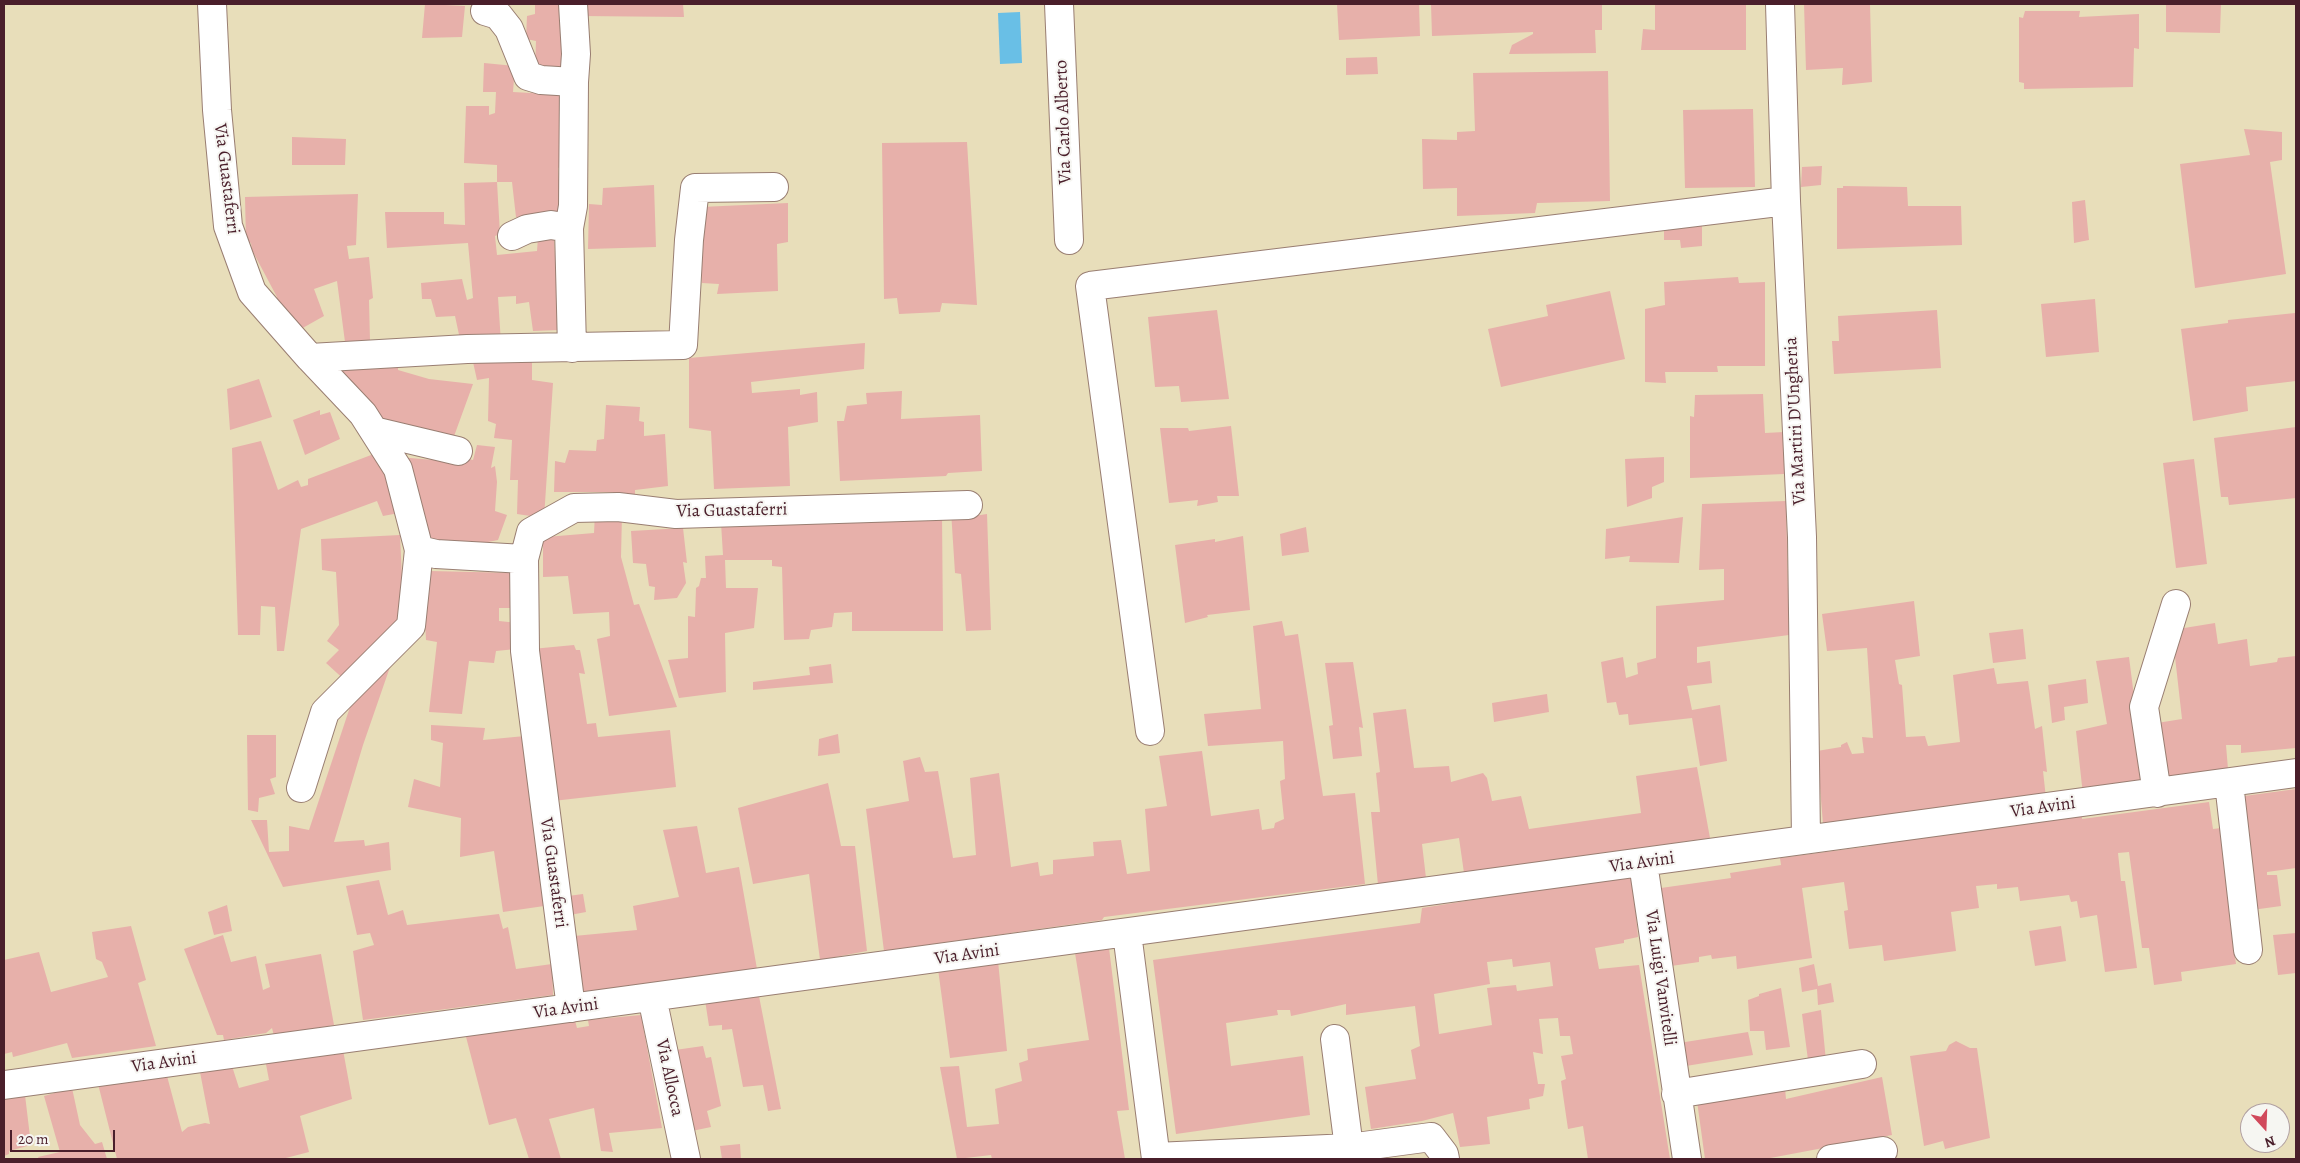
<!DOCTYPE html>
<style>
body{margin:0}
#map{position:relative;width:2300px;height:1163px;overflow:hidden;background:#e8deba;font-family:Alegreya,serif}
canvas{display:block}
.frame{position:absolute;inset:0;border:5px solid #4a1f2b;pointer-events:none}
.north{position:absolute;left:2240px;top:1103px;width:50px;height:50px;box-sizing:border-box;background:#f6f6f2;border:1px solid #b1a0a2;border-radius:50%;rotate:160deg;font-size:14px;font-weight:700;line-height:20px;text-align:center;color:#4a1f2b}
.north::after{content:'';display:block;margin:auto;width:18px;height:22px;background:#d1495b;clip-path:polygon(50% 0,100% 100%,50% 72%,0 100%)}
.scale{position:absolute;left:10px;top:1130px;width:105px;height:22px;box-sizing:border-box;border:2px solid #4a1f2b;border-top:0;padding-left:6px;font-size:15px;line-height:18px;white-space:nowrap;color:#4a1f2b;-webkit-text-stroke:4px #f6f6f2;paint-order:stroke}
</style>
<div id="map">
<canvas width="2300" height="1163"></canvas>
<div class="frame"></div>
<div class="north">N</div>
<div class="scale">20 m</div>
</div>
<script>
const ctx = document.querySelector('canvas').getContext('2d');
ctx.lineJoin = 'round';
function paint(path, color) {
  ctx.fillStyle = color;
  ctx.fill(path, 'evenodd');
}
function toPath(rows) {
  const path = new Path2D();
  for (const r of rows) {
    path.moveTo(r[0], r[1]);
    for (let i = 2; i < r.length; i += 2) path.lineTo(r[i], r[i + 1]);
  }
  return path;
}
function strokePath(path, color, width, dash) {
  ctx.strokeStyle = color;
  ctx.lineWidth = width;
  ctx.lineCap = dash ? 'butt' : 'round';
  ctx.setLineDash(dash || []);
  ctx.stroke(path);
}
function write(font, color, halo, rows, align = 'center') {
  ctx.font = font + ' Alegreya,serif';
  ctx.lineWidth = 4;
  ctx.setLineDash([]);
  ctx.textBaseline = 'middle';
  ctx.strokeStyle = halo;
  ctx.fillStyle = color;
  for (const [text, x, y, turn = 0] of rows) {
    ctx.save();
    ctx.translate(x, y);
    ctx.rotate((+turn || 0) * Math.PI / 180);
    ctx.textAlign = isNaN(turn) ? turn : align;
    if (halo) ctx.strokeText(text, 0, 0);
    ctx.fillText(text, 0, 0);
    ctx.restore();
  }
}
paint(toPath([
 [1020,12,1022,63,1000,64,998,13]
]), '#69bfe6');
paint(toPath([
 [425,4,465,6,462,37,422,38],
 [535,4,565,4,564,70,535,70,536,41,526,39,527,16,535,14],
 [582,4,683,4,684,17,581,16],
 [1337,4,1419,4,1420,36,1339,40],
 [1431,4,1602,4,1602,30,1595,30,1596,53,1509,54,1512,45,1533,34,1533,32,1432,36],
 [1655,4,1746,4,1746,50,1641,50,1643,29,1655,30],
 [1804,4,1870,4,1872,82,1842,85,1843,68,1806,70],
 [2166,4,2221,4,2220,33,2166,32],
 [2025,11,2080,11,2079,17,2139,14,2139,49,2134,48,2133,87,2024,89,2024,83,2019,82,2019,17,2023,18],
 [1377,57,1378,74,1346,75,1346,58],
 [484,63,515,66,513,92,566,95,563,165,558,168,559,181,564,183,565,216,516,217,512,182,497,182,500,234,495,236,497,255,537,251,538,237,554,237,559,330,533,331,529,302,516,304,516,296,498,297,501,343,461,344,455,316,436,317,431,299,422,299,421,283,462,279,467,300,473,298,468,243,387,248,385,212,444,212,444,224,465,225,464,183,497,182,497,165,464,163,466,106,489,106,489,115,495,113,496,92,483,92],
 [1608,71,1610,201,1537,203,1535,213,1457,216,1457,188,1423,189,1422,139,1457,140,1457,132,1475,131,1473,73],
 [1753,109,1755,187,1685,188,1683,110],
 [2244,129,2282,132,2282,160,2270,162,2286,274,2195,288,2180,164,2250,155],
 [292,137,346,139,345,165,292,165],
 [967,142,977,305,942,303,940,312,899,314,897,298,884,299,882,143],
 [1822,166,1821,185,1801,187,1802,167],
 [654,185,656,247,588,249,589,204,602,205,603,188],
 [1843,186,1907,187,1908,206,1961,206,1962,245,1837,249,1837,188,1843,188],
 [358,194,356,245,347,246,349,259,369,257,373,298,369,300,370,341,345,342,337,281,314,289,324,316,292,334,273,302,277,297,252,250,251,243,246,241,245,197],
 [2085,200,2089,240,2074,243,2072,202],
 [788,203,788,242,777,244,778,291,717,294,719,284,702,283,701,207],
 [1702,215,1702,246,1681,248,1680,240,1664,240,1664,221],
 [1738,277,1739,283,1765,282,1765,366,1717,366,1718,372,1665,372,1666,383,1645,382,1645,309,1665,305,1664,282],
 [1610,291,1625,359,1501,387,1488,329,1548,316,1546,305],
 [2095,299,2099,352,2046,357,2041,304],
 [1217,310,1229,399,1181,402,1179,386,1155,387,1148,317],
 [1937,310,1941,368,1834,374,1832,341,1839,341,1838,316],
 [2295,313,2296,381,2246,387,2248,411,2193,421,2181,329,2228,323,2228,320],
 [865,343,864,369,751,382,752,393,800,389,800,395,817,392,818,422,788,427,790,486,714,489,711,431,689,428,689,358],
 [532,359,532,380,553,383,544,518,517,514,518,480,510,480,512,440,494,438,496,424,488,421,489,378,477,380,473,362],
 [398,362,398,370,429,379,473,384,453,439,365,416,337,385,341,363],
 [259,379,272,417,230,430,227,389],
 [902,391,901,419,980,415,982,471,948,473,946,476,840,481,837,421,844,421,847,406,867,404,866,393],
 [1763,394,1765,433,1784,432,1784,474,1690,478,1690,416,1694,417,1695,395],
 [606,405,640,407,639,421,644,422,644,436,665,434,668,486,635,490,635,496,613,496,613,492,554,492,555,461,565,463,569,450,596,451,597,440,604,439],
 [320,410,320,415,330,412,340,439,305,455,293,420],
 [1231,426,1239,496,1217,496,1218,502,1197,506,1198,500,1169,503,1160,428,1188,428,1189,431],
 [2296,427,2296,498,2229,505,2228,497,2221,497,2214,438],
 [261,441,278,490,298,480,301,487,308,485,308,479,379,452,399,513,383,516,377,501,301,529,284,651,277,651,275,607,261,606,260,635,238,635,232,448],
 [477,445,495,447,491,468,495,466,497,482,495,511,507,515,498,540,488,542,483,552,428,547,398,457,434,460,444,454,473,460],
 [1664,457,1664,482,1652,487,1652,498,1627,507,1625,459],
 [2194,459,2207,564,2176,568,2163,463],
 [1786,501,1789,635,1697,647,1697,663,1710,661,1712,683,1687,686,1692,710,1720,705,1727,761,1700,766,1692,718,1629,725,1628,714,1619,715,1616,702,1607,703,1601,662,1623,657,1626,678,1638,674,1637,663,1656,658,1656,606,1724,600,1724,569,1699,570,1702,504],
 [951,511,974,516,987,514,991,630,966,631,961,574,955,573],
 [595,513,622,514,621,557,634,605,639,604,677,707,609,716,597,639,610,636,609,612,573,614,568,576,543,577,543,543,546,537,594,533],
 [942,513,943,631,852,631,852,612,834,613,832,627,811,630,809,639,784,640,782,567,772,566,772,560,725,560,726,588,758,588,754,628,725,633,726,692,679,698,668,660,688,658,688,616,695,617,696,588,699,586,701,578,706,578,705,556,723,555,721,523],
 [1683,517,1679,563,1629,562,1630,556,1605,559,1606,529],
 [1306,527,1309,552,1282,556,1280,534],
 [683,528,687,563,683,562,686,583,677,598,654,600,655,587,649,586,646,564,633,563,631,531],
 [400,535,404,621,348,683,326,663,339,650,327,641,339,625,336,572,322,570,321,539],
 [1243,536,1250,610,1207,615,1208,617,1185,623,1175,545,1215,539,1215,542],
 [430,571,516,573,514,608,499,608,499,621,518,623,516,649,496,651,494,663,469,661,462,714,429,712,437,642,426,640,424,599],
 [1914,601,1920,656,1895,660,1899,684,1902,685,1906,737,1925,736,1928,746,1960,742,1953,675,1994,668,1997,684,2028,681,2035,729,2042,726,2047,772,2043,771,2046,798,1823,824,1817,751,1841,747,1841,745,1847,742,1852,754,1864,753,1862,737,1873,738,1867,648,1827,651,1822,614],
 [1282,621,1285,636,1298,634,1323,796,1355,793,1365,884,1104,917,1102,920,884,951,866,809,909,801,903,761,920,757,925,772,938,771,953,858,976,855,970,778,999,773,1011,867,1038,862,1040,876,1053,874,1053,860,1094,856,1093,842,1121,840,1127,874,1150,871,1145,809,1167,806,1159,756,1202,751,1211,816,1259,809,1262,830,1274,828,1275,823,1284,819,1280,781,1285,779,1283,741,1208,746,1204,714,1261,709,1253,626],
 [2215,623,2218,644,2247,639,2250,666,2277,662,2278,658,2296,656,2296,748,2241,753,2241,745,2226,745,2228,769,2162,783,2157,723,2182,719,2172,630],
 [2023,629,2026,659,1993,663,1989,633],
 [574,645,576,650,580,650,585,674,579,673,587,724,596,723,598,737,670,730,676,787,553,801,532,649],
 [2129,657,2145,783,2083,795,2076,731,2107,724,2096,661],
 [1353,662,1363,728,1359,727,1362,756,1333,759,1329,726,1333,725,1325,663],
 [378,663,390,667,363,745,334,842,364,840,365,846,389,842,391,870,283,887,251,820,267,820,269,852,289,851,289,826,309,830,354,695],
 [831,664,833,683,753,690,753,682,810,675,809,667],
 [2086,679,2088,703,2064,707,2065,720,2052,723,2048,685],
 [1547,694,1549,712,1494,722,1492,703],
 [1406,709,1414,768,1449,766,1451,782,1483,773,1487,778,1492,801,1521,796,1529,829,1641,813,1636,776,1697,767,1710,838,1464,873,1459,838,1422,844,1426,878,1378,885,1371,812,1380,812,1376,773,1380,772,1373,713],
 [431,725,485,728,483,740,525,736,551,905,503,912,494,851,460,857,461,818,408,807,414,779,440,787,443,743,431,740],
 [838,734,840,753,818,756,819,739],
 [247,735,276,735,276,777,270,779,275,794,259,798,258,812,248,810],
 [828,783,841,846,855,846,867,951,820,960,809,874,753,884,738,808],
 [2296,789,2296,868,2267,872,2267,875,2277,875,2281,906,2252,910,2237,797],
 [2209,802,2213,829,2221,828,2232,913,2229,913,2236,964,2181,972,2182,981,2154,985,2149,948,2142,948,2129,852,2118,853,2121,881,2125,881,2137,968,2105,972,2097,915,2080,918,2077,901,2071,902,2069,895,2020,901,2018,887,1997,889,1997,884,1976,886,1979,908,1951,912,1956,951,1884,961,1882,945,1849,949,1844,911,1848,910,1844,882,1802,888,1812,958,1737,969,1736,956,1712,959,1711,955,1699,957,1699,962,1664,967,1654,889,1731,878,1730,873,1781,865,1780,858,1871,846,1870,840,2082,815,2082,819],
 [697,826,706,873,739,867,757,969,581,993,574,936,637,930,633,906,679,897,663,830],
 [1632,872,1638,937,1624,940,1624,943,1595,948,1599,969,1639,965,1670,1159,1588,1159,1583,1126,1568,1129,1561,1081,1566,1079,1561,1056,1573,1054,1570,1036,1560,1036,1558,1018,1539,1019,1543,1054,1533,1052,1538,1084,1545,1084,1543,1096,1529,1099,1530,1109,1487,1117,1490,1144,1460,1147,1453,1113,1422,1121,1371,1129,1365,1087,1416,1079,1411,1050,1420,1046,1415,1006,1346,1015,1346,1004,1291,1016,1290,1010,1277,1010,1278,1015,1226,1023,1231,1066,1303,1056,1310,1115,1176,1134,1153,960,1420,923,1422,908,1491,897,1491,894],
 [1512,959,1513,967,1550,962,1553,986,1517,991,1516,985,1487,988,1492,1025,1439,1034,1434,994,1490,984,1487,962],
 [379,880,388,915,403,910,407,925,499,914,503,929,508,927,516,969,552,964,553,995,363,1020,353,951,374,945,370,933,357,935,346,886],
 [583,894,586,912,570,915,568,896],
 [227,905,232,931,214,935,208,912],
 [131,926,146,980,138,983,156,1046,72,1058,67,1043,13,1057,12,1052,4,1054,4,960,39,952,51,992,108,977,102,962,96,959,92,932],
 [2061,926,2066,961,2035,966,2029,931],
 [2296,933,2296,973,2278,975,2273,935],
 [223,935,231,962,256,956,263,990,270,987,265,964,321,954,334,1025,274,1036,272,1028,266,1033,224,1040,223,1035,217,1035,184,949],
 [1109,948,1129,1110,1117,1111,1125,1159,992,1159,991,1155,957,1159,940,1067,959,1066,967,1127,999,1124,995,1089,1022,1081,1019,1063,1028,1060,1027,1049,1089,1040,1075,953],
 [998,961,1007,1051,950,1058,938,969],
 [1814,964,1818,986,1831,983,1834,1002,1818,1005,1817,989,1802,992,1799,968],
 [1781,988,1790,1047,1766,1050,1764,1031,1750,1031,1748,1000,1759,996,1759,994],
 [758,991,781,1109,768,1111,763,1085,743,1087,732,1029,722,1030,722,1025,709,1026,705,1000],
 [1821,1010,1826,1061,1808,1060,1802,1014],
 [641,1015,662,1128,609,1133,613,1152,601,1151,594,1108,549,1119,561,1159,529,1159,516,1118,489,1125,465,1033,574,1017,577,1028,589,1026,588,1020],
 [1748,1032,1753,1055,1686,1066,1679,1043],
 [1956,1041,1970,1048,1977,1048,1990,1138,1945,1149,1943,1141,1924,1146,1910,1056,1946,1051,1949,1045],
 [703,1046,706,1058,711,1057,721,1106,707,1111,711,1127,692,1131,675,1050],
 [343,1050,352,1099,300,1116,309,1152,282,1159,117,1159,98,1084,167,1076,182,1132,188,1127,205,1123,210,1124,200,1072,232,1066,239,1088,269,1080,265,1059],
 [1882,1077,1892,1135,1765,1159,1705,1159,1697,1101,1785,1088,1786,1099],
 [72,1088,80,1125,95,1144,102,1142,107,1159,39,1159,38,1157,60,1152,44,1096],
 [25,1095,31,1145,9,1151,9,1154,4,1156,4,1098],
 [740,1144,741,1159,722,1159,720,1146]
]), '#e7b0aa');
const minor = toPath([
 [212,4,217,110,228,226,252,292,310,358,363,414,398,469,419,550,436,554,524,559,525,651,571,1008],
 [1059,4,1069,240],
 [1780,4,1786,201,1802,537,1806,839],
 [485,11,498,15,509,29,528,76,541,80,574,82],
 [512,236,527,229,551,225,569,228],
 [572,348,569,228,573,206,574,82,576,54,573,4],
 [310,358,467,349,683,345,689,240,695,188,774,187],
 [374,431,458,451],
 [524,559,531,532,574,508,618,507,676,514,968,505],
 [1150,731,1090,286,1786,201],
 [2229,783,2248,950],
 [301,788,325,712,411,626,419,550],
 [2157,793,2144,707,2176,604],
 [1643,863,1687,1159],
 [1127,933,1156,1159],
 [652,997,686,1159],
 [1335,1039,1349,1148],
 [4,1085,2296,773],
 [1676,1094,1862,1064],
 [1156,1157,1349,1148,1431,1137,1444,1154,1445,1159],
 [1831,1159,1883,1151]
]);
strokePath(minor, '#997e72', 30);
strokePath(minor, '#fff', 28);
write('18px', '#4a1f2b', '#f6f6f2', [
 ["Via Carlo Alberto",1064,122,-92],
 ["Via Guastaferri",226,179,83],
 ["Via Martiri D'Ungheria",1796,421,-93],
 ["Via Guastaferri",732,511,-1],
 ["Via Avini",2043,808,-8],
 ["Via Avini",1642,863,-8],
 ["Via Guastaferri",553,873,82],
 ["Via Avini",967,955,-8],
 ["Via Luigi Vanvitelli",1660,978,82],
 ["Via Avini",566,1009,-8],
 ["Via Avini",164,1063,-8],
 ["Via Allocca",669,1078,78]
]);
</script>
